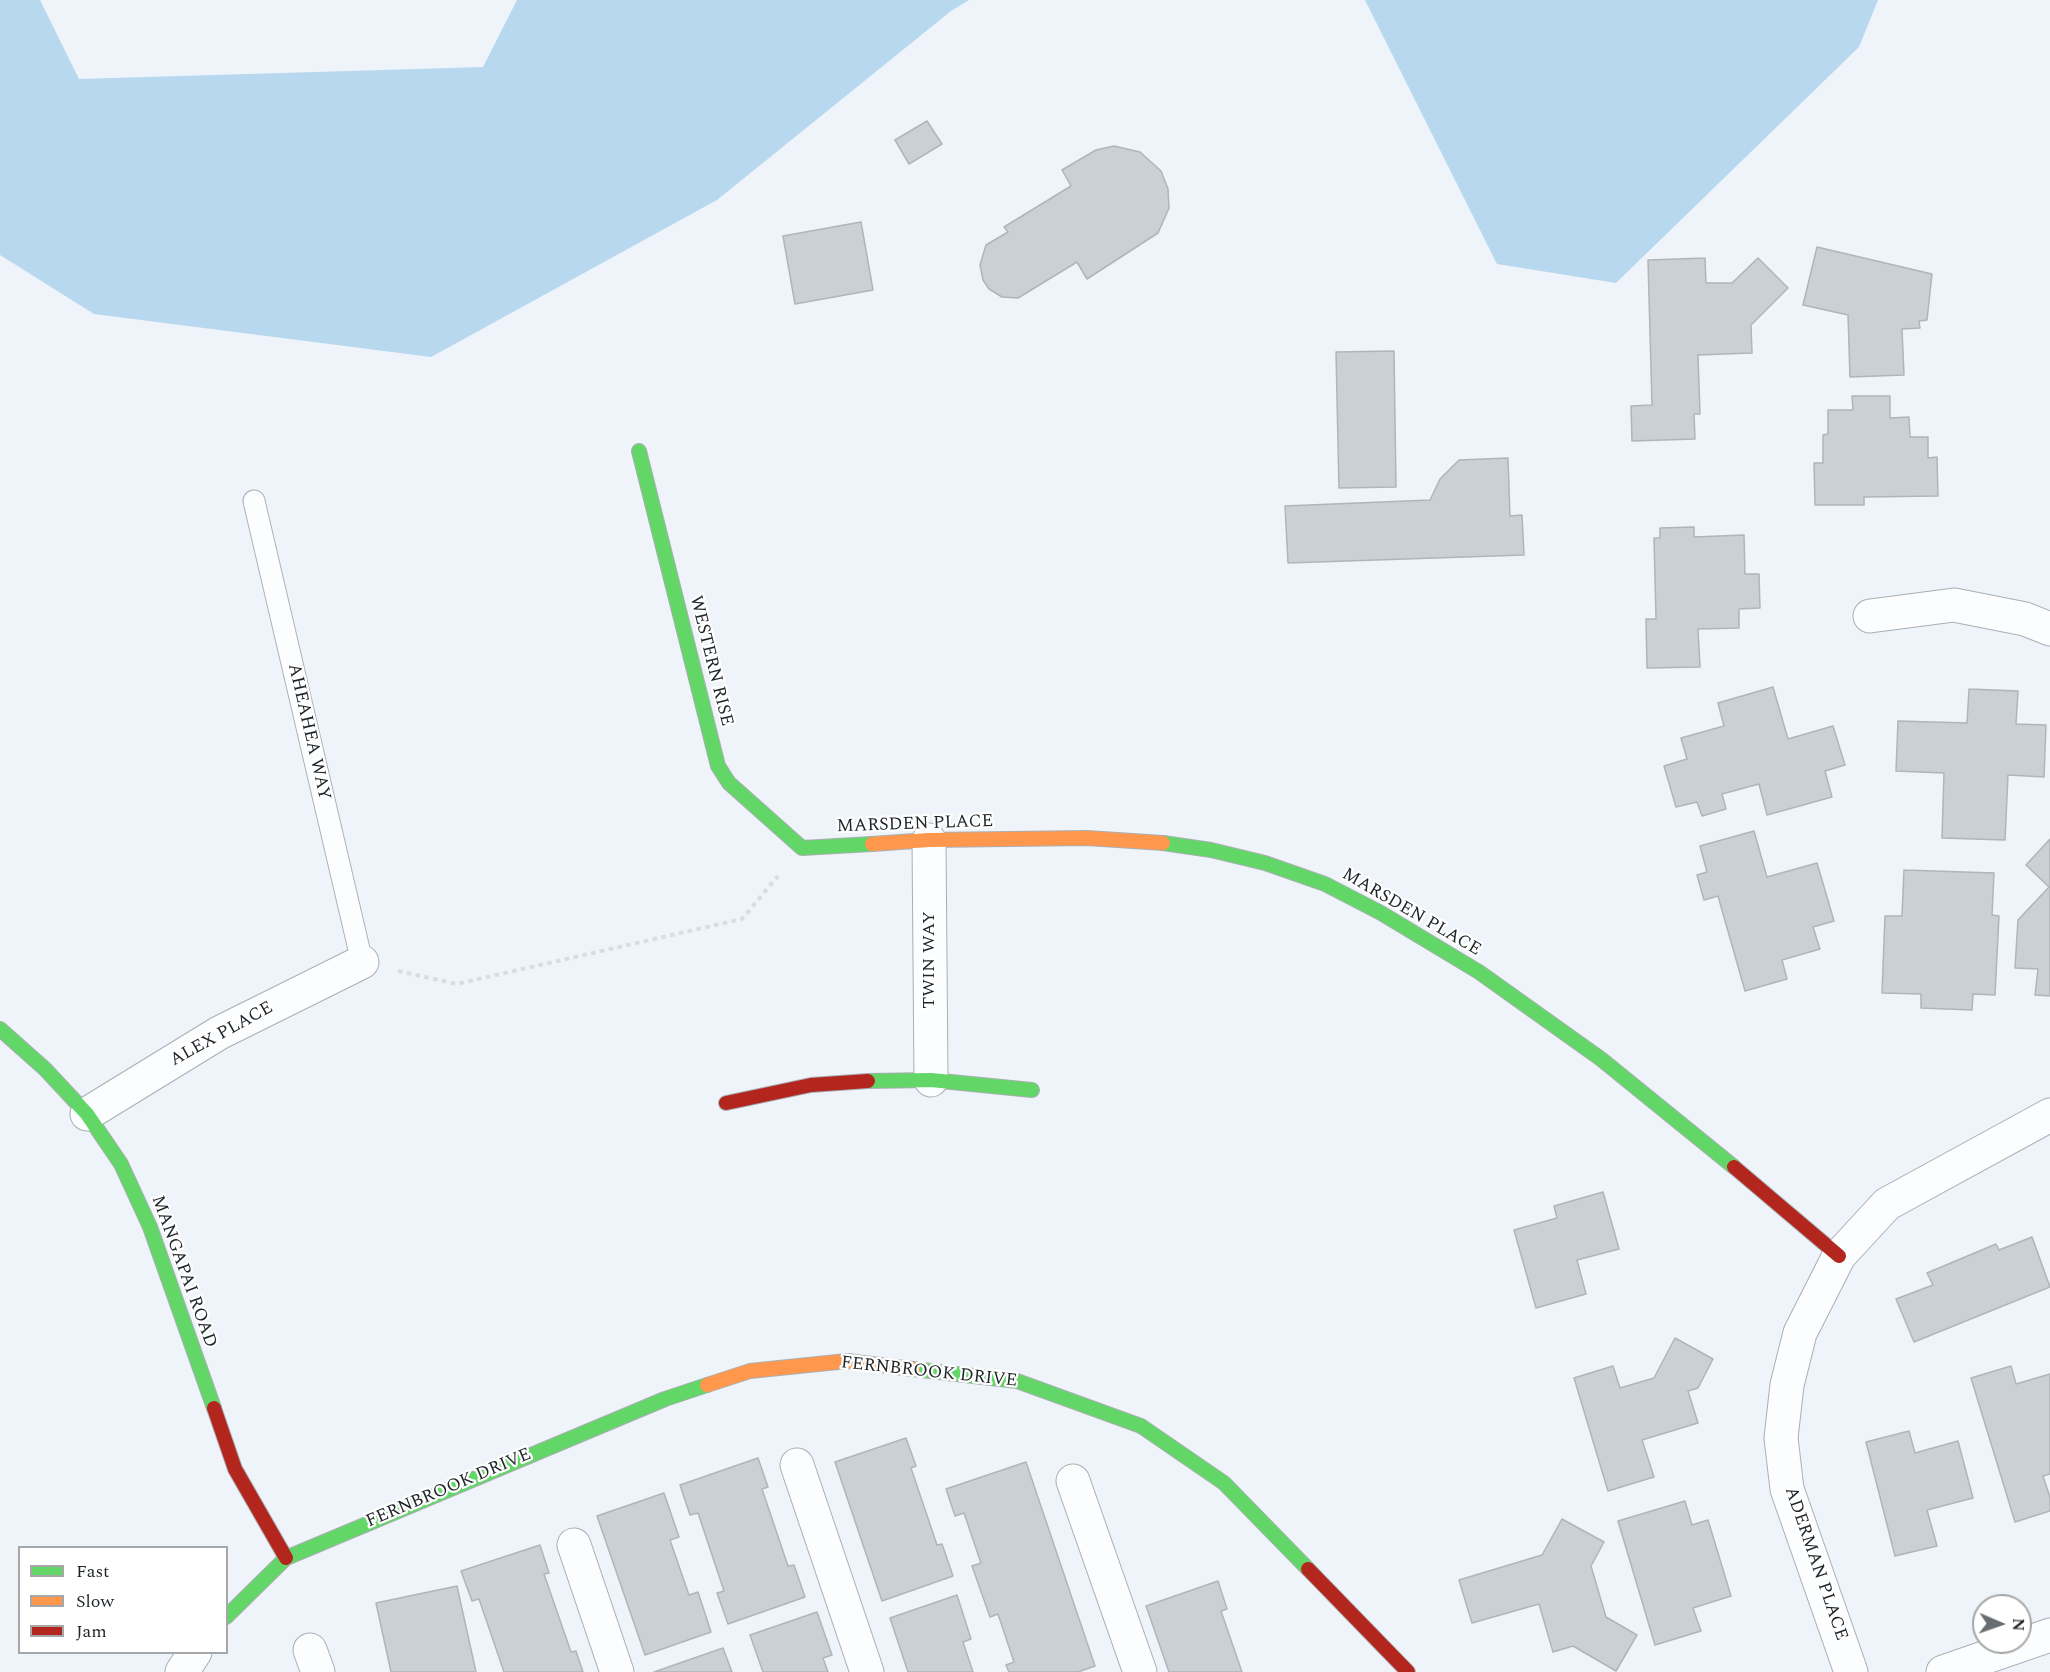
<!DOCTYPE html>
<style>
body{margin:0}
#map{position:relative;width:2050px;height:1672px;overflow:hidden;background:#eef4f9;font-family:Spectral,serif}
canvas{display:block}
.legend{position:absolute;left:18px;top:1546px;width:210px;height:108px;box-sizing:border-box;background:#fff;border:2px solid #a5a7a9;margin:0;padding:8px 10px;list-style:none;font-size:18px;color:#1f2428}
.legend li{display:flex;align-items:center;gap:12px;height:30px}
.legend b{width:30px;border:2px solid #a5a7a9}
.north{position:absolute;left:1972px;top:1594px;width:60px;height:60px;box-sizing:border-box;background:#fff;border:2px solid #a5a7a9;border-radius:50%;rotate:92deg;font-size:16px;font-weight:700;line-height:24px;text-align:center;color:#1f2428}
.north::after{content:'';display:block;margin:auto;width:21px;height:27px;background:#676d71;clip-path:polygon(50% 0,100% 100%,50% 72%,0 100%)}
</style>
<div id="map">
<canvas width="2050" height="1672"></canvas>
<ul class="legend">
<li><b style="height:8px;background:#63d668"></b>Fast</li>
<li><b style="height:8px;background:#ff974d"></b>Slow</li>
<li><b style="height:8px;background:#b3261e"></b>Jam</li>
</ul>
<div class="north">N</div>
</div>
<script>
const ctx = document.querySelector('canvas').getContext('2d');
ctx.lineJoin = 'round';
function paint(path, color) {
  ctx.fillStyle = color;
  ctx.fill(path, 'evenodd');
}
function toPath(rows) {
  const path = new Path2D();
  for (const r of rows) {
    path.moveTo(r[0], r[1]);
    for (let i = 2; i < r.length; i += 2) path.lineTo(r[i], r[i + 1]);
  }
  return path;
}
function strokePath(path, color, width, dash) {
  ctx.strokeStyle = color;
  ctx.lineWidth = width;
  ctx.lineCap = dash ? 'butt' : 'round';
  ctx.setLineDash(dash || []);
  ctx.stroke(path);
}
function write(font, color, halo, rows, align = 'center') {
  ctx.font = font + ' Spectral,serif';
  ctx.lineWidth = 4.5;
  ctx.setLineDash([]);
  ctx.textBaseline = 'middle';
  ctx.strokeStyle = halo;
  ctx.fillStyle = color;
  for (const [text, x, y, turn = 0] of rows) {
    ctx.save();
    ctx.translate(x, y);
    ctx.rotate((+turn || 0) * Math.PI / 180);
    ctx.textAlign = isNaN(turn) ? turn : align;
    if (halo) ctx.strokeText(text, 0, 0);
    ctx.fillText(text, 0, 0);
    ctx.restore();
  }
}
paint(toPath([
 [0,0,40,0,79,79,483,67,517,0,969,0,951,11,717,200,431,357,94,314,0,255],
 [1365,0,1878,0,1859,47,1616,283,1497,264]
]), '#b8d8ef');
const building = toPath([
 [927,121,942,144,909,164,895,140,927,121],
 [1114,146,1140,152,1161,171,1168,189,1169,208,1158,233,1087,279,1077,262,1018,298,1002,297,989,289,983,280,980,265,986,245,1008,232,1004,227,1071,186,1062,170,1096,150,1114,146],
 [861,222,873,290,795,304,783,236,861,222],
 [1817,247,1932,274,1927,320,1919,321,1920,328,1902,329,1904,375,1850,377,1848,315,1803,305,1817,247],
 [1705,258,1706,283,1732,283,1758,258,1788,288,1751,325,1752,353,1698,355,1700,414,1694,414,1695,439,1632,441,1631,406,1652,405,1648,260,1705,258],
 [1394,351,1396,487,1339,488,1336,352,1394,351],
 [1852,396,1890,396,1890,418,1909,417,1910,437,1928,437,1928,458,1937,457,1938,496,1864,497,1864,505,1815,505,1814,463,1823,463,1823,435,1828,434,1828,410,1853,410,1852,396],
 [1508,458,1510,516,1522,515,1524,555,1288,563,1285,506,1430,500,1440,479,1459,460,1508,458],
 [1694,527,1694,537,1744,535,1745,574,1759,574,1760,608,1739,609,1739,628,1698,629,1700,667,1647,668,1646,619,1656,619,1654,538,1660,538,1660,528,1694,527],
 [1773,687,1788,739,1833,726,1845,765,1825,771,1832,797,1767,815,1759,784,1722,794,1726,809,1702,816,1697,802,1676,807,1664,766,1687,759,1681,738,1724,726,1718,703,1773,687],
 [1969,689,2018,691,2016,724,2046,725,2044,777,2008,775,2005,840,1942,838,1944,773,1896,771,1898,721,1967,723,1969,689],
 [1754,831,1767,877,1817,863,1834,921,1813,927,1820,949,1782,960,1787,979,1745,991,1718,896,1704,900,1697,875,1707,872,1700,846,1754,831],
 [2050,839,2050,996,2035,995,2038,969,2015,968,2018,920,2049,887,2026,865,2050,839],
 [1904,870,1994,873,1992,915,1999,916,1995,995,1973,994,1972,1010,1921,1008,1921,994,1882,993,1885,916,1902,916,1904,870],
 [1603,1192,1619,1249,1577,1260,1586,1294,1536,1308,1514,1230,1557,1218,1554,1206,1603,1192],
 [2032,1237,2050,1287,1914,1342,1896,1299,1933,1285,1927,1273,1996,1244,1999,1250,2032,1237],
 [1675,1338,1713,1359,1698,1388,1688,1391,1698,1423,1642,1440,1654,1477,1608,1491,1574,1378,1613,1366,1620,1388,1654,1378,1675,1338],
 [2011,1366,2016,1384,2050,1374,2050,1474,2043,1476,2050,1497,2050,1511,2015,1522,1971,1378,2011,1366],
 [1909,1431,1915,1453,1958,1441,1973,1498,1927,1510,1937,1546,1895,1556,1866,1442,1909,1431],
 [906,1438,916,1466,911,1468,937,1545,942,1544,953,1576,882,1601,835,1462,906,1438],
 [758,1458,768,1487,762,1489,788,1566,794,1565,805,1597,728,1624,717,1593,724,1591,698,1513,690,1515,680,1485,758,1458],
 [1026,1462,1095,1666,1078,1672,1009,1672,1006,1665,1014,1662,998,1614,990,1617,972,1566,981,1563,964,1513,955,1516,946,1489,1026,1462],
 [664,1493,679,1537,670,1540,689,1595,698,1592,711,1632,645,1655,597,1516,664,1493],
 [1685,1501,1692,1525,1708,1520,1731,1596,1693,1608,1701,1631,1655,1645,1618,1521,1685,1501],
 [1562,1519,1604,1542,1591,1566,1606,1617,1637,1635,1616,1671,1573,1646,1553,1652,1539,1604,1472,1623,1459,1580,1542,1555,1562,1519],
 [540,1545,549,1573,544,1574,571,1652,576,1651,583,1672,504,1672,479,1599,472,1601,461,1571,540,1545],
 [1218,1581,1227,1609,1221,1611,1242,1672,1169,1672,1146,1606,1218,1581],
 [457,1586,476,1672,391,1672,376,1603,457,1586],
 [957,1595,971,1639,963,1642,973,1672,908,1672,890,1618,957,1595],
 [817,1612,832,1655,823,1658,828,1672,763,1672,750,1635,817,1612],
 [723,1648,732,1672,654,1672,723,1648]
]);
paint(building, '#cbd0d5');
strokePath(building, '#afb5b9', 1.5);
const lane = toPath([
 [254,501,362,962]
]);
const street = toPath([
 [1870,616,1954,605,2025,619,2050,629],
 [929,840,931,1080],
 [87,1114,219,1033,362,962],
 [797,1465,867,1672],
 [1073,1481,1140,1672],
 [574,1545,617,1672],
 [310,1650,318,1672],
 [182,1672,195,1652],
 [1851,1672,1787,1489,1781,1438,1787,1385,1800,1333,1839,1256,1887,1204,2050,1115],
 [1943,1672,2050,1635]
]);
const fast = toPath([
 [639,451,718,766,729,783,802,848,872,844],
 [1163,843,1211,850,1265,863,1325,884,1381,913,1479,972,1601,1059,1734,1167],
 [0,1029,45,1069,87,1114,121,1164,150,1227,214,1408],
 [868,1081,931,1080,1032,1090],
 [913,1369,1017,1381,1141,1426,1224,1483,1308,1569],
 [226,1617,286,1558,665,1399,707,1385]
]);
const slow = toPath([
 [872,844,929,840,1087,838,1163,843],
 [707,1385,750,1371,847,1361,913,1369]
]);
const jam = toPath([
 [726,1103,811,1085,868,1081],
 [1734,1167,1839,1256],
 [214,1408,235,1469,286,1558],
 [1308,1569,1408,1672]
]);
strokePath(lane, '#a9afb3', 23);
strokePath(street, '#a9afb3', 35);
strokePath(fast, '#a9afb3', 16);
strokePath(slow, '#a9afb3', 16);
strokePath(jam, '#a9afb3', 16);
strokePath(toPath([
 [398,971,457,984,742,919,778,876]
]), '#dadcde', 4, [4.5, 4.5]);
strokePath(lane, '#fcfdfe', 21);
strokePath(street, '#fcfdfe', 33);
strokePath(fast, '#63d668', 14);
strokePath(slow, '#ff974d', 14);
strokePath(jam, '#b3261e', 14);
write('18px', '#1f2428', '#fff', [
 ["WESTERN RISE",710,661,76],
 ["AHEAHEA WAY",308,732,77],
 ["MARSDEN PLACE",915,825,-2],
 ["MARSDEN PLACE",1411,913,30],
 ["TWIN WAY",930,960,-90],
 ["ALEX PLACE",222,1035,-29],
 ["MANGAPAI ROAD",183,1272,70],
 ["FERNBROOK DRIVE",929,1373,6],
 ["FERNBROOK DRIVE",449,1489,-23],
 ["ADERMAN PLACE",1815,1564,71]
]);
</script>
